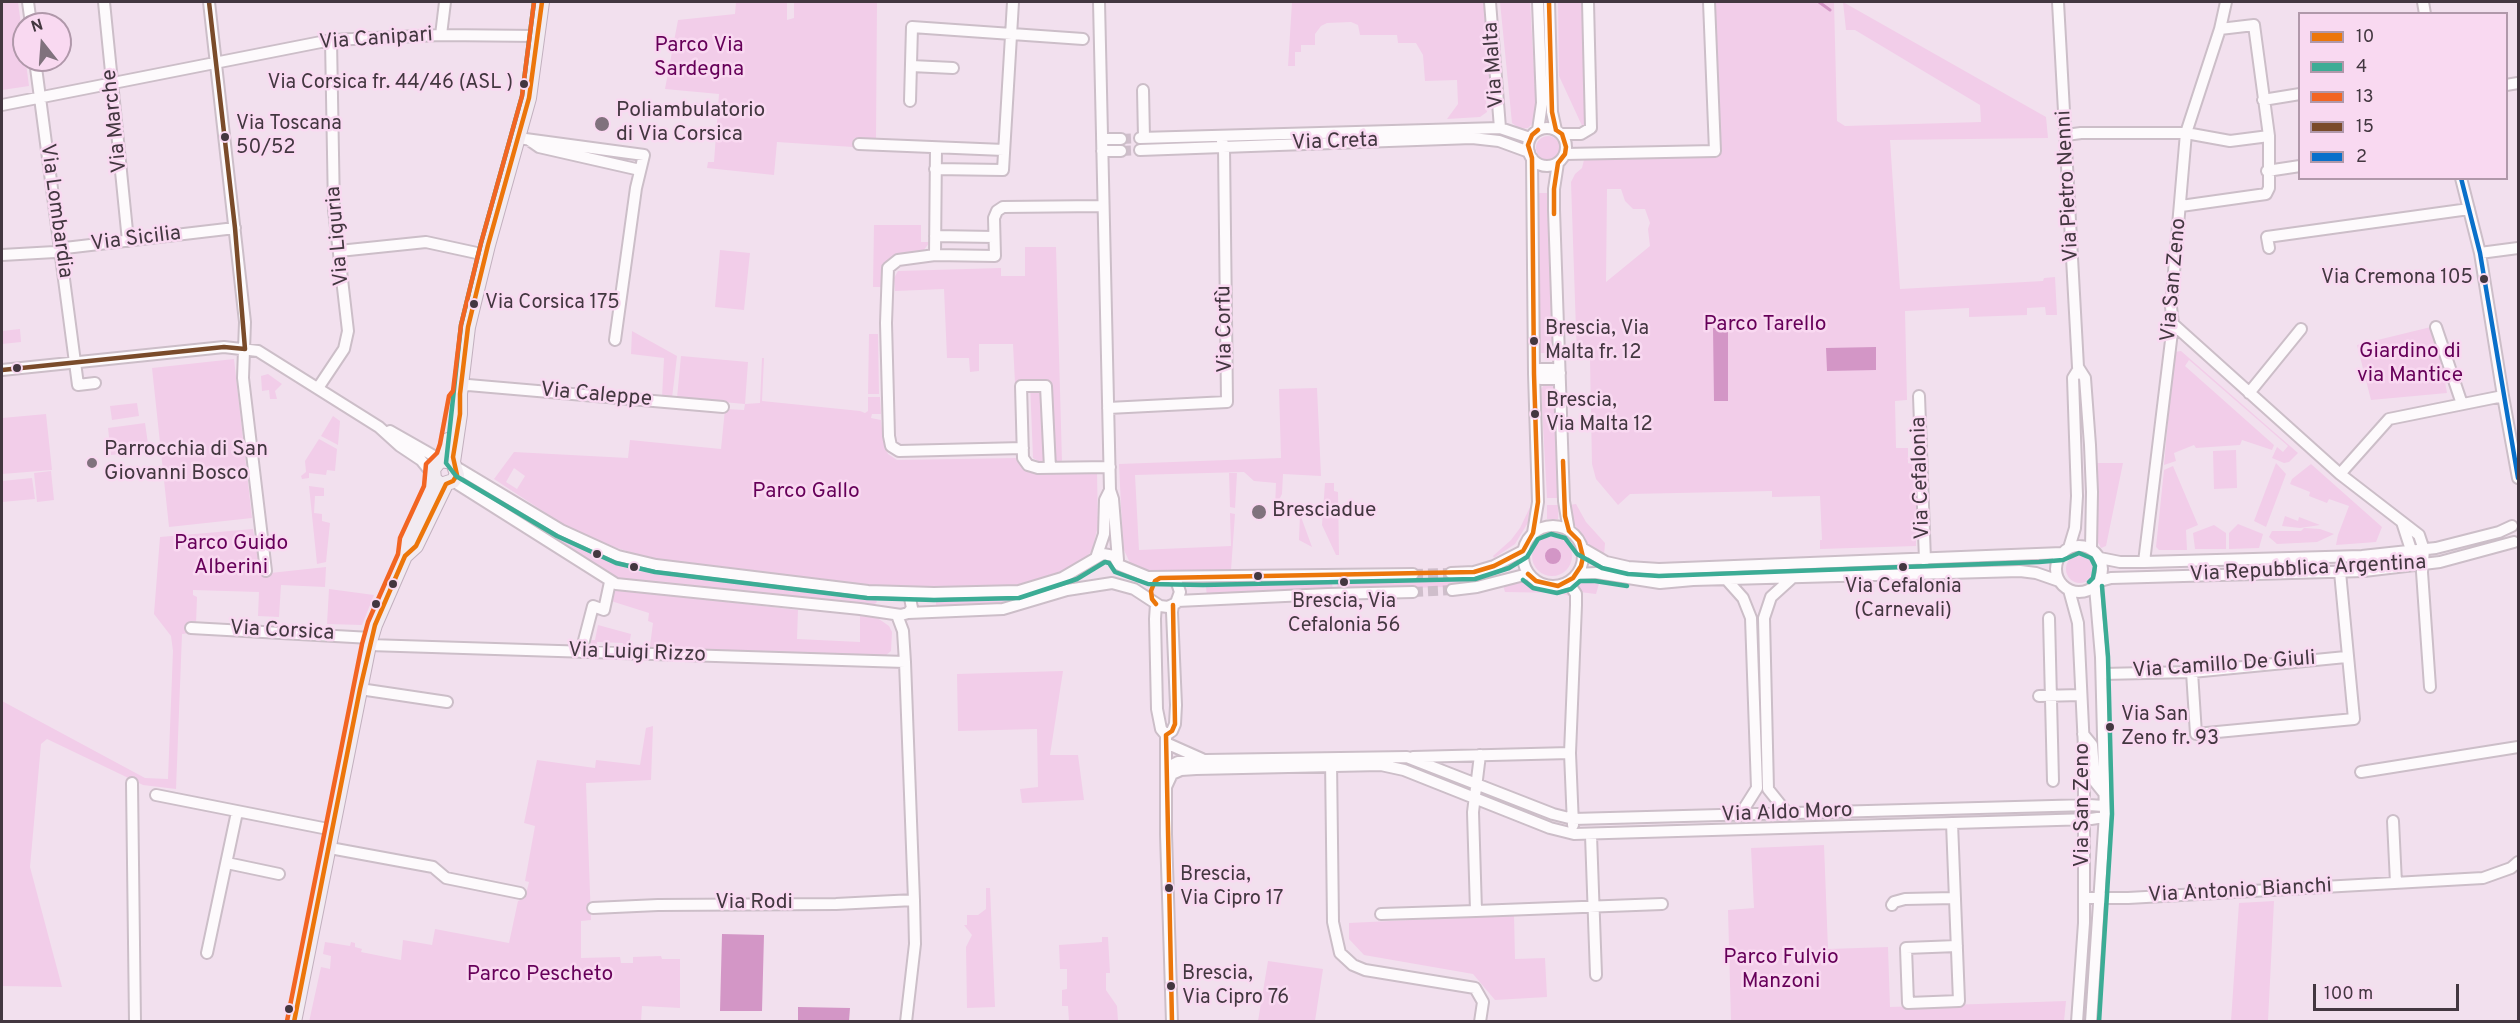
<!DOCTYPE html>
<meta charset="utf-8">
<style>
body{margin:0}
#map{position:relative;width:2520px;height:1023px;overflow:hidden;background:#f2e0ee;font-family:Overpass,sans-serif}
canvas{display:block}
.frame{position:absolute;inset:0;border:3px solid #433740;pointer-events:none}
.legend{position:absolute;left:2298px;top:12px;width:210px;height:168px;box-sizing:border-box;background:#f9d9f1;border:2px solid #b098aa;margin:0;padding:8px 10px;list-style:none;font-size:18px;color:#433740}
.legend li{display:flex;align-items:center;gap:12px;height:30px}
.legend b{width:30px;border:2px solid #b098aa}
.north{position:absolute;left:12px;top:12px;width:60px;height:60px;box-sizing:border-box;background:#f9d9f1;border:2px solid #b098aa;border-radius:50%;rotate:343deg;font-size:16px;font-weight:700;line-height:24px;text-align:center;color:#433740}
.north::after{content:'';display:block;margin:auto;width:21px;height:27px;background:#80727d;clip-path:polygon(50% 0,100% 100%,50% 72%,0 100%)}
.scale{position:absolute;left:2313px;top:984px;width:146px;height:27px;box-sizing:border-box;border:3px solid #433740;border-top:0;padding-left:8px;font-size:18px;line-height:21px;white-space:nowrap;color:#433740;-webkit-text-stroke:4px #f9d9f1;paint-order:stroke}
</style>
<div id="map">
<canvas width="2520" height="1023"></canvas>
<div class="frame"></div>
<ul class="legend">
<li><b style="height:8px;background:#ec760a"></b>10</li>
<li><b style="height:8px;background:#3cac95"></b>4</li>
<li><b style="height:8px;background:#f26522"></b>13</li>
<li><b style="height:8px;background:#7a4b2a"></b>15</li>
<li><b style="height:8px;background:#0970ca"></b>2</li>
</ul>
<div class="north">N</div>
<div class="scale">100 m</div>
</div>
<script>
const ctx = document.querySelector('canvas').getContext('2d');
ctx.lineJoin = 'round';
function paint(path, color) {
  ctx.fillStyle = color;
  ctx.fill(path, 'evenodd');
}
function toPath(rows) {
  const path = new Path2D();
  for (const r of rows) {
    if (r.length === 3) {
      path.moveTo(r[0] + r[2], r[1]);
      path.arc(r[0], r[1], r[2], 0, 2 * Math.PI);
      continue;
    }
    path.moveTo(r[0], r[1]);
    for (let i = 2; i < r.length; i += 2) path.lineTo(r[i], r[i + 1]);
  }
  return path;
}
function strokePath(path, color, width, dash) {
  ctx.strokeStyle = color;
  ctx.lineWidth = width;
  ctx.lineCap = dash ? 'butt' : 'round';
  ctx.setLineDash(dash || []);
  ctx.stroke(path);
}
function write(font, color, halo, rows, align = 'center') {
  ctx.font = font + ' Overpass,sans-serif';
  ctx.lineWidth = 5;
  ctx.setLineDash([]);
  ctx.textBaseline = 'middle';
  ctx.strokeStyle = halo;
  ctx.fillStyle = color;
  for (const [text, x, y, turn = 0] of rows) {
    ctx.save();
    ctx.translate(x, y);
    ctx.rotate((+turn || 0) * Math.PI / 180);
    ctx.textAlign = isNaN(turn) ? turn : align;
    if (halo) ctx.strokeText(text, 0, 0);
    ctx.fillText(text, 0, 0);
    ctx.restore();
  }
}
paint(toPath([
 [2,2,18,2,29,86,2,90],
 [736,2,787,2,787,20,794,18,794,2,877,2,876,138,854,138,853,147,777,142,774,175,707,168,708,162,714,162,719,94,665,89,678,20,735,14],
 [1292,2,1484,2,1493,98,1486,99,1487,112,1480,117,1447,119,1458,104,1457,80,1425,81,1423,55,1416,43,1398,43,1397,35,1360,35,1358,25,1351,22,1327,23,1321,26,1315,34,1315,45,1301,45,1301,52,1295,52,1295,66,1288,66],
 [1500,2,1530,2,1536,105,1533,123,1528,128,1520,129,1512,123],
 [1558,2,1593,2,1597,120,1593,126,1584,130,1559,76],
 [1713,2,1834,2,1837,121,1845,126,1981,122,1980,105,1855,30,1846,30,1843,2,2046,117,2048,138,1890,140,1900,289,2043,281,2044,278,2055,277,2057,315,2046,315,2045,307,2027,308,2027,315,1969,317,1969,308,1905,311,1907,400,1895,401,1896,448,1908,448,1908,463,1916,465,1916,546,1820,549,1820,540,1822,540,1820,496,1772,497,1772,491,1630,494,1618,505,1596,479,1592,464,1590,360,1577,360,1571,182,1575,174,1582,168,1585,156,1717,154],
 [1607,189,1621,189,1625,201,1633,209,1645,209,1650,223,1648,229,1650,246,1606,282],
 [1548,148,12],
 [1535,193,1548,193,1554,353,1540,353],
 [874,225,921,225,921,242,930,242,923,251,889,259,885,266,882,287,873,287],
 [1025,247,1056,247,1062,462,1040,462,1033,458,1030,383,1015,383,1013,344,979,344,979,371,970,372,969,358,947,358,944,289,895,291,894,278,898,271,1001,268,1001,276,1025,276],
 [720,250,750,253,744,310,715,307],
 [2435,326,2447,393,2371,400,2357,345],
 [20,329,21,342,2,344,2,331],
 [632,331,677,356,672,398,662,397,664,358,631,354],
 [869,334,878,334,879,394,868,394],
 [2181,351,2298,453,2289,462,2284,463,2272,458,2277,447,2283,452,2288,446,2189,360,2185,366,2274,445,2272,450,2242,440,2240,445,2196,448,2194,445,2174,453,2176,461,2164,465,2174,352],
 [681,356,748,362,745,404,760,403,762,358,764,358,762,401,860,411,865,413,868,411,868,397,880,397,881,414,872,414,871,418,881,420,884,444,888,454,897,460,1017,458,1028,470,1097,472,1098,526,1092,551,1085,558,1053,578,1020,587,934,590,875,586,657,561,596,541,567,527,494,479,514,452,628,458,630,440,721,449,725,409,744,410,745,404,677,398],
 [514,468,525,476,517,489,506,482],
 [234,359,252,518,169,527,152,368],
 [268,374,282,384,275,391,277,399,270,399,269,390,262,391,261,376],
 [1550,384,1555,388,1558,498,1547,498,1541,389,1544,385],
 [1317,388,1321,476,1283,474,1282,494,1275,508,1276,483,1254,481,1244,472,1135,475,1139,550,1231,546,1230,513,1235,514,1231,570,1146,572,1132,567,1123,548,1119,464,1281,458,1279,389],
 [137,403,139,416,112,420,110,406],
 [46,414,52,470,2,474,2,418],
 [333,416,340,421,338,445,321,436],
 [145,423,149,451,111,455,108,428],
 [319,439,337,449,335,471,327,470,326,475,309,473,309,478,302,479,301,476,306,472,305,461],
 [2236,450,2237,488,2214,489,2213,451],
 [2096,463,2123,463,2106,546,2101,548,2095,537,2098,494],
 [2276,463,2286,474,2266,527,2254,521],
 [2311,464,2382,527,2376,542,2336,545,2338,535,2349,506,2329,499,2327,503,2309,496,2310,492,2290,484,2292,479],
 [2173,466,2198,525,2186,530,2187,550,2159,550,2156,547,2164,470],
 [51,471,54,500,37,502,34,473],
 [1229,473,1237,473,1235,508,1230,507],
 [32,478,35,499,2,502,2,481],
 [1325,483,1334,483,1334,491,1338,492,1339,555,1336,555,1322,525],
 [309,486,324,488,324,496,315,496,314,513,322,514,322,521,330,523,326,562,317,564],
 [476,486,582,548,614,564,636,571,873,595,877,602,873,606,621,581,474,489],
 [1576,504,1586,522,1605,543,1604,556,1589,547,1573,522,1569,505],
 [1531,505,1529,521,1515,544,1494,558,1493,556,1511,540,1520,528],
 [1547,505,1559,505,1558,519,1547,519],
 [1300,514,1312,547,1299,540],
 [2285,516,2298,521,2299,517,2320,525,2300,528,2282,526],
 [2238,524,2263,534,2259,548,2229,549,2229,533],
 [2214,525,2226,533,2226,549,2195,549,2193,533],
 [2304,528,2320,529,2334,534,2317,542,2277,544,2269,537,2272,531,2301,531],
 [253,529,261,574,326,567,325,587,281,585,279,617,258,616,259,592,193,590,193,595,197,597,196,624,191,633,182,634,176,789,143,785,47,739,41,744,30,867,62,987,2,986,2,701,145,778,168,779,173,651,171,636,154,614,160,537],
 [1552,556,20],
 [2080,569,14],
 [1492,572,1493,577,1444,587,1338,590,1337,583,1463,579],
 [1587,579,1600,580,1596,594,1580,592,1574,585],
 [1523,582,1545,592,1563,590,1573,597,1572,600,1569,596,1561,593,1505,592,1503,585],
 [1062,583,1063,587,1007,603,936,608,936,600,1011,596],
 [1332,583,1333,590,1207,597,1206,587],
 [329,589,374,595,362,625,327,624],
 [614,589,798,610,797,639,860,642,860,616,876,617,889,626,892,632,891,651,885,656,642,651,643,645,650,646,653,623,648,621,649,613,611,601],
 [598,625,631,634,628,651,623,650,623,643,597,642,597,649,588,647,589,640,595,640],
 [1063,671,1050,755,1078,755,1084,800,1022,803,1020,789,1038,787,1037,729,958,731,957,674],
 [653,726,651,780,586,783,591,920,581,921,581,958,620,957,621,963,633,963,633,957,661,956,662,959,680,959,680,1008,642,1006,641,1022,309,1022,321,967,330,969,331,956,323,954,325,942,350,946,351,942,355,943,355,947,362,949,361,952,401,960,403,940,432,945,435,929,509,943,518,901,525,898,529,882,525,881,535,826,524,823,537,760,595,768,596,760,640,765,646,728],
 [1824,845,1828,949,1888,947,1890,1007,2066,1001,2064,1021,1731,1021,1728,910,1754,908,1751,848],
 [986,888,990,888,995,1007,967,1008,966,947,972,935,964,925,967,925,967,915,978,915,986,909],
 [2274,901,2268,1021,2231,1021,2239,903],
 [1514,915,1515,959,1545,958,1547,997,1495,1000,1473,974,1364,955,1349,939,1349,923],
 [1102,937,1108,937,1110,973,1106,973,1106,990,1117,1006,1118,1021,1069,1021,1068,1006,1062,1006,1062,990,1067,989,1067,969,1060,969,1059,945,1102,942],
 [1268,961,1323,969,1315,1021,1258,1021]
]), '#f2cde9');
paint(toPath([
 [1713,328,1728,328,1728,401,1714,401],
 [1876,347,1876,370,1827,371,1826,348],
 [1553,556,8],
 [722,934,764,935,762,1011,720,1011],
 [798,1007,850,1008,849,1021,798,1021]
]), '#d396c6');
strokePath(toPath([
 [1819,2,1830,10]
]), '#d396c6', 3);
strokePath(toPath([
 [1121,139,1140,138],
 [1121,151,1140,150],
 [1413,574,1451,573],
 [1413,592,1452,590]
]), '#cfbecb', 10, [10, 5]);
const minor = toPath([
 [28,2,31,24],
 [104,2,128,241],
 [209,2,245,322,243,378,266,571],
 [1099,2,1110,490,1113,499,1118,560],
 [1490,2,1500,128],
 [1549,2,1552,112,1556,130],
 [2058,2,2078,367,2085,378,2090,445,2092,492,2091,548],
 [2423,2,2425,14],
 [441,35,445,2],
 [35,60,78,385,95,383],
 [911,66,953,68],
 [2506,85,2518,83],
 [1143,90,1144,138],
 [2263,100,2300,94],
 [910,101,912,27,1083,39],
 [2,105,331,40,441,35,538,36],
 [1547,147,19],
 [1538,130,1542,103,1538,2],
 [1562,134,1581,134,1591,128,1588,2],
 [2066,135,2081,133,2186,133,2230,141,2269,136],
 [518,138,644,155,636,188,615,340],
 [1140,138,1500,128,1530,138],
 [1102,139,1121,139],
 [529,140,539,147,640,170],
 [859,144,1004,150],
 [1140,150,1472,138,1499,141,1529,152],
 [1102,151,1121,151],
 [1565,154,1715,151,1709,2],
 [1532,158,1534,374,1538,502,1533,533],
 [1558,163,1554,189,1554,210,1564,501,1569,531],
 [935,169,1003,170,1013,2],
 [2267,171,2300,166],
 [2461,178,2480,253,2503,396,2518,478],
 [2181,206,2266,194,2269,188,2269,136,2254,25,2220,29],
 [935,236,994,237],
 [2269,248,2267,237,2469,209],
 [339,251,426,242,486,255],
 [2480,253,2518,248],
 [2,255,55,252,65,248,235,228],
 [935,255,936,148],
 [2173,324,2340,474,2419,535,2424,550,2422,572,2430,687],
 [2436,327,2462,404],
 [1540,369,1553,369,1560,373,1555,379,1541,379,1534,374,1540,369],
 [2,370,224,347,258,351,379,427,400,446,421,460,433,475],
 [318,388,344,349,348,331,334,210,331,40],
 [460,393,462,387,468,385,723,407],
 [2249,393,2301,329],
 [1919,396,1925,560],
 [1108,408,1227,402,1224,147,1222,141],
 [390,431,441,460],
 [1023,448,899,451,891,446,889,436,886,323,888,268,898,260,935,255,995,256,994,218,997,211,1003,207,1102,206],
 [456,467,561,530,618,556,656,565,868,591,934,593,1019,591,1062,578,1103,554,1114,556,1119,565,1148,577,1413,574],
 [1050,468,1046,386,1021,386,1023,458,1028,465,1038,468,1110,467],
 [2340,474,2389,419,2503,396],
 [453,481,616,584,860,609,901,615,908,613,912,608,910,598,906,593],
 [2402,522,2413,556],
 [1553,556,30],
 [2079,569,23],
 [1582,548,1606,562,1628,567,1659,569,2062,553],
 [2069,548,2075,528,2077,496,2073,378,2078,370],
 [1096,558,1104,534,1105,500,1110,490],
 [2100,558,2120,562,2144,562,2362,556,2436,548,2499,532,2512,526],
 [2144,562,2173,324,2171,307,2186,133,2220,29,2226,2],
 [1451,573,1474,572,1494,566,1523,551],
 [1577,574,1596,573,1660,583,1693,580,2020,571,2036,573,2059,581],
 [1726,579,1743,598,1751,618,1757,788,1740,815],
 [2100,581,2111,578,2364,571,2440,562,2514,542],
 [1568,582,1576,594,1576,605,1570,753,1573,825],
 [1452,590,1477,587,1528,574],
 [2069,590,2078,623,2084,748,2084,923,2077,1022],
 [1177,601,1328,594,1413,592],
 [1156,604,1155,619,1157,709,1161,729,1166,735,1166,834,1172,1022],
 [908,613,1003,609,1067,590,1112,583,1134,589,1160,606,1168,607,1176,603,1180,592,1177,583,1172,578],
 [897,615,903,631,905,662,914,900,915,944,906,1022],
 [2049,618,2053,781],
 [191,628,371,638],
 [369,645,905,662],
 [581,652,593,606,604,610,610,582],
 [2192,672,2196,734,2354,719,2340,572],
 [2102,674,2192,672,2346,657],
 [360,689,447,702],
 [2039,696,2081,695],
 [2083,734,2092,745,2095,782,2103,792],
 [1166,735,1172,731,1175,724,1176,705,1172,612,1173,605],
 [1166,743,1202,759],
 [1480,755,1473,812,1476,911,1662,904],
 [1413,757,1570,753],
 [1331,760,1333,922,1340,953,1353,965,1365,970,1475,988,1483,1002,1480,1022],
 [1166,768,1178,762,1206,760,1407,757,1553,814,1573,819,2089,805,2104,806],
 [2361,772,2518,747],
 [132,783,135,1022],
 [1166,787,1172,774,1181,770,1196,769,1381,765,1404,770,1550,828,1574,834,2091,819,2104,817],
 [156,795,333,830],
 [1788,814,1768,789,1764,618,1771,597,1792,578],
 [2393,821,2396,883],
 [1952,823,1959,1001,1908,1003,1906,948,1957,946],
 [1591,835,1596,975],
 [330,848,433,867,446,878,520,893],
 [227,863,279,874],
 [2084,898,2128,898,2483,878,2511,868,2518,862],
 [1892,905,1894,902,1905,899,1955,898],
 [593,908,658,905,836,904,914,900],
 [1381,914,1476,911],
 [207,953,237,812],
 [2091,1022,2105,814,2101,657,2095,587]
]);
const major = toPath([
 [441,460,453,462,457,475,453,481,441,485,434,479,433,469,443,457,448,440],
 [453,462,460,414,460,394,468,327,488,245,529,98,542,2],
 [405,556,416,546,446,484],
 [294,1022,369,645,375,625,405,556,407,540,434,479]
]);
strokePath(minor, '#ccbec8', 14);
strokePath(major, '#c2b0be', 16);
strokePath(minor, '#fdfafc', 10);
strokePath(major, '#f2ebf1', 14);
strokePath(toPath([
 [1549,2,1552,112,1556,130],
 [1554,214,1554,189,1558,163,1565,154,1566,147,1562,134,1556,130],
 [1563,461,1565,516,1569,531],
 [1528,574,1536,581,1558,586,1573,578,1581,566,1583,557,1579,541,1569,531],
 [1156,604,1152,599,1151,591,1155,581,1160,578,1474,572,1494,566,1523,551,1533,533,1538,502,1534,374,1532,158,1528,145,1532,135,1538,130],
 [294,1022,360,689,375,625,405,556,416,546,446,484,453,481,457,475,453,457,460,414,460,394,468,327,488,245,529,98,542,2],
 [1172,1022,1166,735,1172,731,1175,724,1173,605]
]), '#ec760a', 4.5);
strokePath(toPath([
 [534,2,522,96,481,243,461,325,446,463,456,476,557,536,616,563,655,572,867,598,934,600,1019,598,1077,579,1105,562,1109,563,1115,572,1148,584,1203,585,1475,579,1509,568,1527,557,1538,539,1551,534,1565,538,1577,554,1602,568,1628,574,1659,576,2039,562,2063,560,2079,553,2091,558,2095,566,2093,578,2089,582],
 [1523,580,1533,588,1557,593,1571,589,1580,581,1595,581,1627,586],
 [2099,1022,2112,814,2108,657,2102,586]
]), '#3cac95', 4.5);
strokePath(toPath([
 [287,1021,362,644,368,622,398,554,400,538,424,486,426,464,437,453,440,444,449,396,453,391,461,325,481,243,522,96,534,2]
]), '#f26522', 4.5);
strokePath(toPath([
 [209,2,235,228,245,349],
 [2,370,224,347,245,349]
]), '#7a4b2a', 4.5);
strokePath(toPath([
 [2461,178,2480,253,2518,478]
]), '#0970ca', 4.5);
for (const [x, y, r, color] of [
 [524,84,5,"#433740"],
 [602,124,8,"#80727d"],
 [225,137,5,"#433740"],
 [2484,279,5,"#433740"],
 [474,304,5,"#433740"],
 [1534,341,5,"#433740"],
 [17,368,5,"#433740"],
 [1535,414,5,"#433740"],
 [92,463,6,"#80727d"],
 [1259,512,8,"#80727d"],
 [597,554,5,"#433740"],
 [634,567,5,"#433740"],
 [1903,567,5,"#433740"],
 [1258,576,5,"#433740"],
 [1344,582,5,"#433740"],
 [393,584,5,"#433740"],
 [376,604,5,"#433740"],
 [2110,727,5,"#433740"],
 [1169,888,5,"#433740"],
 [1171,986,5,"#433740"],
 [289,1009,5,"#433740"]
]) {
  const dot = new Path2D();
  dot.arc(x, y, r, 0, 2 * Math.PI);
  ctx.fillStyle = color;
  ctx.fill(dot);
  strokePath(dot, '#f9d9f1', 2);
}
write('20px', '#433740', '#f9d9f1', [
 ["Via Corsica fr. 44/46 (ASL )",513,84,"right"],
 ["Via Toscana",236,125],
 ["50/52",236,149],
 ["Via Cremona 105",2473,279,"right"],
 ["Via Corsica 175",485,304],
 ["Brescia, Via",1545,330],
 ["Malta fr. 12",1545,354],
 ["Brescia,",1546,402],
 ["Via Malta 12",1546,426],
 ["Via Cefalonia",1903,588,"center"],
 ["(Carnevali)",1903,612,"center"],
 ["Brescia, Via",1344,603,"center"],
 ["Cefalonia 56",1344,627,"center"],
 ["Via San",2121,716],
 ["Zeno fr. 93",2121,740],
 ["Brescia,",1180,876],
 ["Via Cipro 17",1180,900],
 ["Brescia,",1182,975],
 ["Via Cipro 76",1182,999]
], 'left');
write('21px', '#433740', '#f9d9f1', [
 ["Via Canipari",376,40,-4],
 ["Via Malta",1495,65,-94],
 ["Via Marche",116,121,-96],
 ["Via Creta",1335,143,-2],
 ["Via Pietro Nenni",2069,186,-93],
 ["Via Lombardia",55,211,82],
 ["Via Liguria",339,236,-95],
 ["Via Sicilia",136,240,-7],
 ["Via San Zeno",2175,280,-85],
 ["Via Corfù",1226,329,-91],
 ["Via Caleppe",596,396,5],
 ["Via Cefalonia",1922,478,-92],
 ["Via Repubblica Argentina",2308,570,-3],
 ["Via Corsica",282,632,3],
 ["Via Luigi Rizzo",637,654,2],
 ["Via Camillo De Giuli",2224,666,-4],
 ["Via San Zeno",2084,805,-90],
 ["Via Aldo Moro",1787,814,-2],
 ["Via Antonio Bianchi",2240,892,-3],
 ["Via Rodi",754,904]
]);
write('21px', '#660059', '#f9d9f1', [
 ["Parco Via",699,47],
 ["Sardegna",699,71],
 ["Parco Tarello",1765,326],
 ["Giardino di",2410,353],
 ["via Mantice",2410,377],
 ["Parco Gallo",806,493],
 ["Parco Guido",231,545],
 ["Alberini",231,569],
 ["Parco Fulvio",1781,959],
 ["Manzoni",1781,983],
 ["Parco Pescheto",540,976]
]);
write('21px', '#433740', '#f9d9f1', [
 ["Poliambulatorio",616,112],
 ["di Via Corsica",616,136],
 ["Parrocchia di San",104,451],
 ["Giovanni Bosco",104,475],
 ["Bresciadue",1272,512]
], 'left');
</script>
